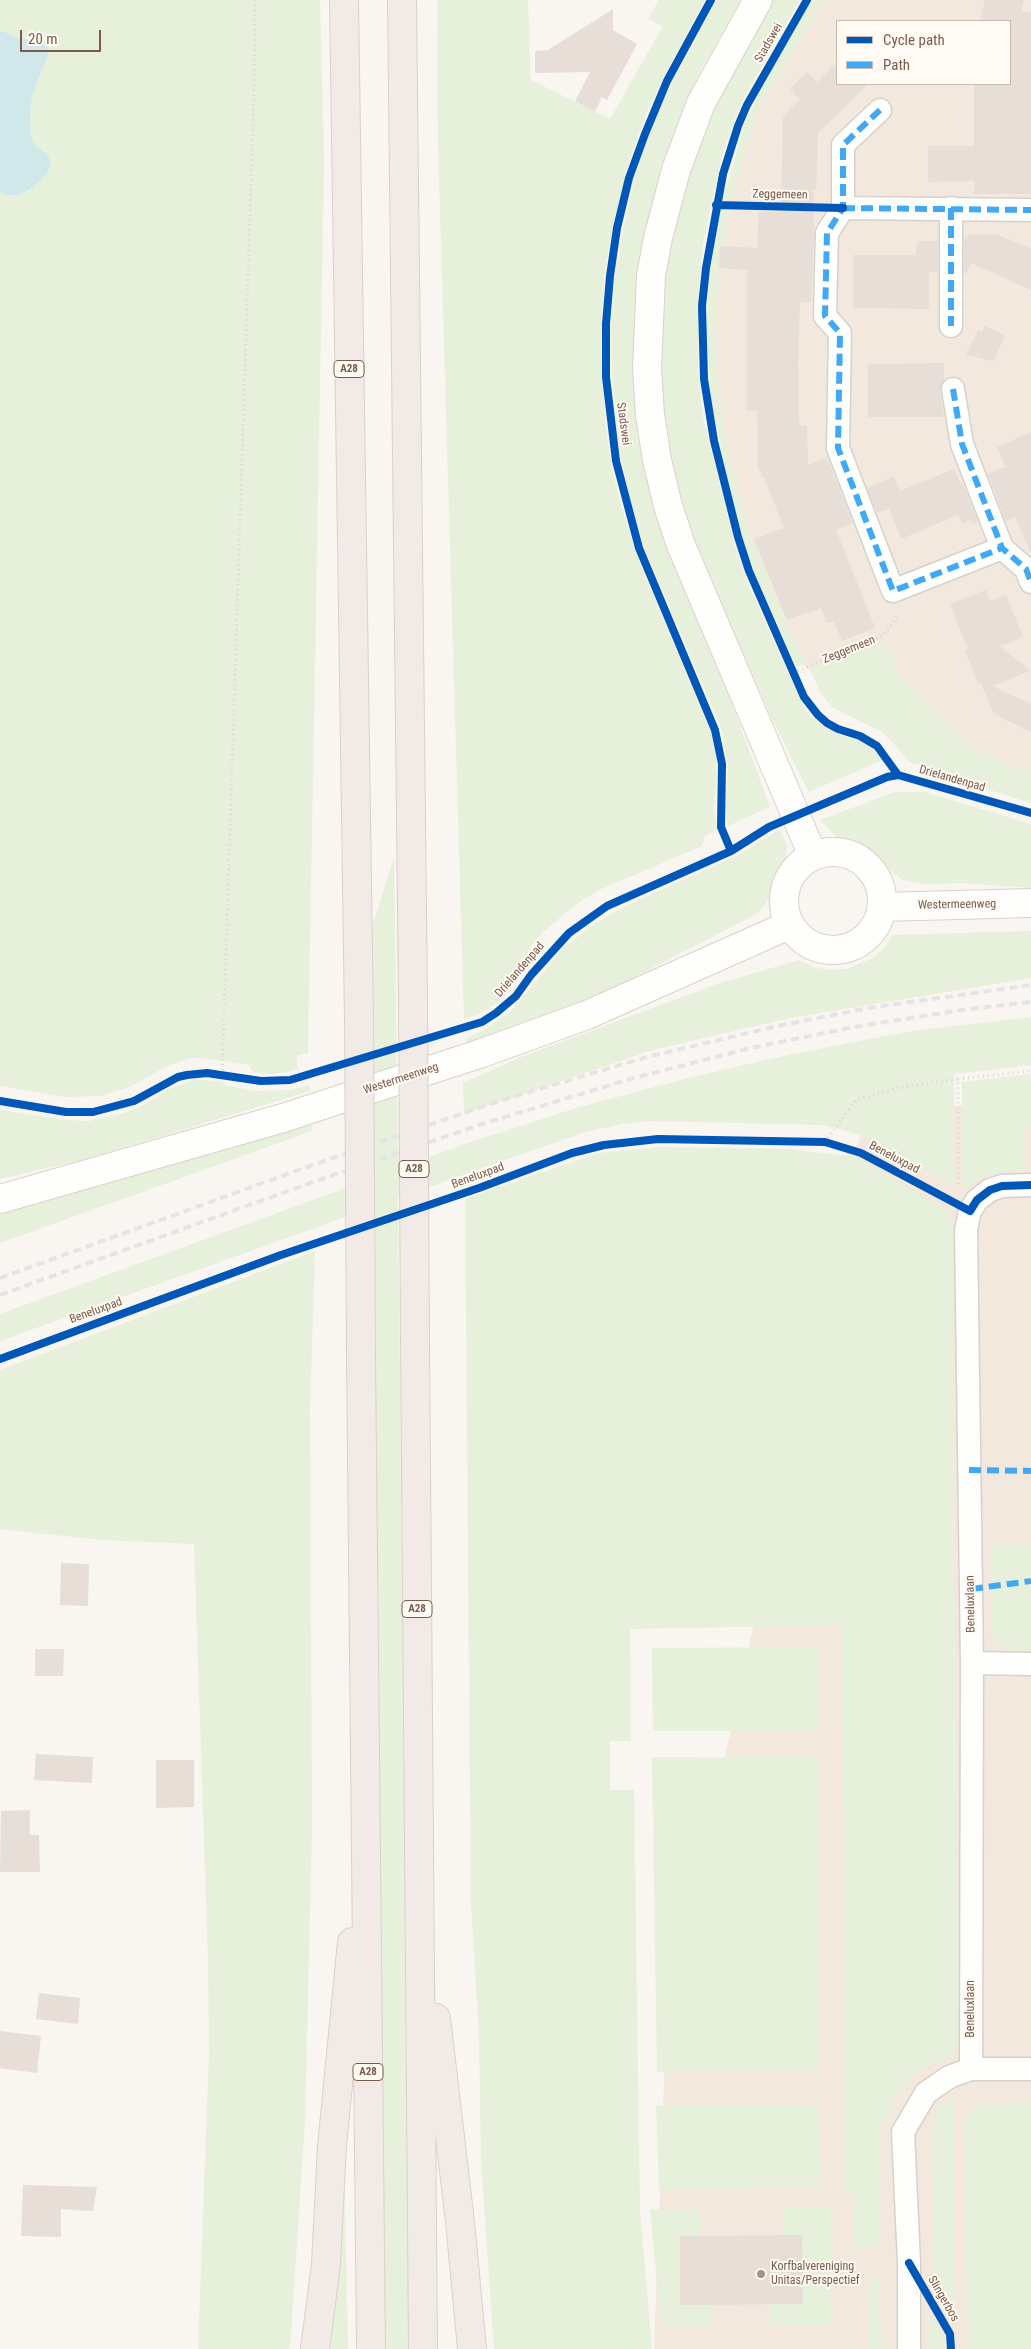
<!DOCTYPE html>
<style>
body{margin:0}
#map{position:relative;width:1031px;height:2349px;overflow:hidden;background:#f9f5f0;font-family:"Roboto Condensed",sans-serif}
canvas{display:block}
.legend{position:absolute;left:836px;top:20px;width:175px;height:65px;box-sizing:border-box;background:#fffaf3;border:1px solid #cabbb1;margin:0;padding:6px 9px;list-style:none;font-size:15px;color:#7a5c4d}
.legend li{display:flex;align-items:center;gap:10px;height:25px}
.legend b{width:25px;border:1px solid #cabbb1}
.scale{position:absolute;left:20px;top:30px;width:81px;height:22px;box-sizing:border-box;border:2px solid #7a5c4d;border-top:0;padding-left:6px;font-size:15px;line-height:18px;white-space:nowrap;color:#7a5c4d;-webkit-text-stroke:4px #fffaf3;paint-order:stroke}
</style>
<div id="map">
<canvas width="1031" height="2349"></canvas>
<ul class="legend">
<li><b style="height:6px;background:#0057b8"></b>Cycle path</li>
<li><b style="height:6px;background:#3fa9f5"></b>Path</li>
</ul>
<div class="scale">20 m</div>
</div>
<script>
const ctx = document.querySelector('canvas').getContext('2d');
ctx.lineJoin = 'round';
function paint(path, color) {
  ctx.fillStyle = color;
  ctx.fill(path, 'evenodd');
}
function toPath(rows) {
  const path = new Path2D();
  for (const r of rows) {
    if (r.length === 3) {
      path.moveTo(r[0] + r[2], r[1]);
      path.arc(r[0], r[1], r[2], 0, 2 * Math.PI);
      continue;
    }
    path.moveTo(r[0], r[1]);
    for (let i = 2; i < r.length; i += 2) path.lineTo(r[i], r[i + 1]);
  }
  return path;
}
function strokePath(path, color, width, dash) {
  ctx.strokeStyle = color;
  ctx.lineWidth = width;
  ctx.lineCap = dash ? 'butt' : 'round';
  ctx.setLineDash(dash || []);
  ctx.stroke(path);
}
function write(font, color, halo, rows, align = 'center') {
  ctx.font = font + ' "Roboto Condensed",sans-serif';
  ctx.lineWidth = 4;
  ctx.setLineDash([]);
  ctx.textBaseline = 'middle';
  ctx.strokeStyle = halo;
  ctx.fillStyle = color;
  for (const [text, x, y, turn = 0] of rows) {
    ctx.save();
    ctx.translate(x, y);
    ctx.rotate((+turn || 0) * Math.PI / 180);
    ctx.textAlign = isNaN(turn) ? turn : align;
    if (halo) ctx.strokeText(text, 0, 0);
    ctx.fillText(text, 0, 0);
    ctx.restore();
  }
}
paint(toPath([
 [817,0,1031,0,1031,790,821,678,797,661,734,491,714,386,711,334,722,221,733,169,748,122],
 [837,21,1010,21,1010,84,837,84],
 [1031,1104,1031,2349,654,2349,666,2029,866,1108]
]), '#f2e8de');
paint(toPath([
 [0,0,320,0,324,161,308,1053,296,1056,298,1069,287,1072,270,1074,257,1073,253,1072,249,1065,203,1058,192,1058,167,1066,130,1087,100,1096,64,1097,0,1086,0,191,6,195,20,195,31,190,47,154,34,144,31,136,30,111,33,93,47,58,38,38,20,39,0,32],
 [437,0,528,0,531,80,610,119,663,26,648,19,659,0,705,0,661,82,646,115,627,167,610,242,604,277,601,343,605,421,612,469,622,509,642,569,713,738,717,771,714,806,717,830,705,836,702,846,599,890,575,905,542,933,530,948,528,967,502,1000,477,1015,464,1019,438,142],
 [717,0,741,0,699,74,662,166,644,237,638,273,634,321,634,368,656,510,670,556,731,701,770,807,728,826,725,809,728,769,722,730,643,545,621,461,612,376,611,327,615,278,623,229,634,181,649,135,668,90],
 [773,0,800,0,746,94,734,121,721,159,703,245,699,286,698,371,703,418,734,543,747,582,796,690,807,712,817,722,838,734,863,743,874,750,883,760,809,792,773,721,696,547,681,504,670,458,663,413,659,367,664,276,680,200,707,122],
 [812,0,825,0,768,91,756,117,731,201,723,200,745,123,773,66],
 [720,209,730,209,717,301,716,337,719,394,736,483,751,537,806,663,797,667,761,588,744,542,727,476,711,398,707,333,708,300,710,273],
 [886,640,901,677,967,746,1028,773,1031,767,1031,803,974,785,923,776,924,765,913,764,909,761,884,733,833,708,827,701,819,690,810,669],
 [895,792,925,792,1031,824,1031,888,962,883,925,884,903,880,864,850,836,837,820,820],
 [780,829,787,846,785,862,778,877,771,896,758,913,593,999,467,1044,467,1038,485,1030,514,1008,563,948,597,922,628,905,738,855],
 [394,858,398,1168,468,1143,576,1108,688,1078,792,1054,912,1031,1031,1017,1031,1065,954,1074,954,1185,869,1138,836,1128,822,1125,649,1121,622,1124,585,1132,398,1198,410,2349,385,2349,373,1207,0,1341,0,1314,373,1178,370,933],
 [1031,931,1031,978,790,1018,653,1050,464,1114,463,1083,521,1057,717,984,799,960,814,967,828,970,846,969,873,958,884,948,893,935],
 [1031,1074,1031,1127,1024,1127,1023,1172,992,1173,984,1176,967,1188,967,1185,962,1185,962,1082],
 [196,1079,222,1082,227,1086,257,1091,291,1090,310,1085,310,1091,86,1159,0,1179,0,1110,66,1120,89,1121,127,1112,142,1106,169,1089],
 [311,1121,312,1131,0,1243,0,1212,87,1189],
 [659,1147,787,1149,859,1157,945,1210,953,1223,954,1559,960,2041,953,2056,925,2067,911,2077,896,2095,888,2118,879,2126,880,2248,853,2249,853,2194,844,2194,842,1625,630,1629,631,1741,610,1741,610,1790,634,1790,640,2210,652,2349,494,2349,481,2161,479,2034,471,1904,465,1199,598,1153],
 [315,1251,310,1409,312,1829,305,2121,291,2335,289,2349,198,2349,209,2053,208,1959,194,1544,101,1540,0,1529,0,1370],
 [992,1543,1031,1543,1031,1654,1011,1654,1011,1645,1001,1643,994,1638,991,1630],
 [817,1647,818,1731,653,1731,652,1648],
 [652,1757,818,1758,820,2070,657,2072],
 [953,2095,955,2319,953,2319,947,2316,933,2289,932,2126,939,2105],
 [1031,2102,1031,2349,967,2349,964,2120,980,2103],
 [820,2105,821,2187,659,2190,656,2106],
 [344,2171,348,2349,327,2349],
 [783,2208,831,2208,831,2267,802,2266,802,2235,784,2235],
 [650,2209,699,2209,699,2236,680,2236,680,2305,714,2305,714,2326,661,2327],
 [803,2273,830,2273,832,2326,770,2326,771,2304,803,2304],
 [868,2277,880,2277,881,2349,869,2349],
 [931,2313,945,2339,946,2349,927,2349]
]), '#e7f0db');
paint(toPath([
 [2,31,20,39,44,40,48,48,47,58,33,93,30,111,31,136,34,144,47,154,51,163,47,174,31,189,20,195,6,195,0,191,0,32]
]), '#d0e8ea');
paint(toPath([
 [985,0,1024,0,1021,11,1031,13,1031,194,974,194,975,181,928,182,928,146,974,146,974,84,1010,84,1010,21,980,21],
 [613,9,613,30,637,44,607,100,602,97,595,112,575,101,590,72,535,73,535,51,548,50],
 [837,62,837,84,868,84,818,133,816,190,813,190,814,232,811,302,800,302,798,365,799,425,807,426,808,465,827,458,853,523,836,530,875,628,842,641,834,621,827,623,821,608,787,620,754,539,784,528,764,477,761,477,761,470,758,470,757,411,747,411,747,270,719,268,720,246,757,248,759,212,781,212,783,116,800,99,790,89,807,72,817,82],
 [996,234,1031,249,1031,290,971,263,967,273,964,273,964,241,969,235],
 [917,241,938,241,938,272,929,272,929,309,853,308,853,255,916,255],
 [985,326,1005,335,994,361,966,355,978,330,982,332],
 [944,363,944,380,940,391,944,417,868,417,868,364],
 [1031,432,1031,554,1015,517,1006,521,988,474,1005,467,997,447],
 [954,469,961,485,963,484,978,522,973,524,971,519,962,523,958,515,901,539,889,509,877,513,867,488,894,477,900,491],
 [986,590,990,601,1006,595,1023,637,1000,646,1030,671,992,686,1031,704,1031,732,994,714,981,682,978,684,965,650,968,649,950,604],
 [61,1563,89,1564,88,1606,60,1605],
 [35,1649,64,1649,63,1676,35,1676],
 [36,1754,93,1757,92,1783,34,1780],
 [156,1760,194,1760,194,1807,156,1808],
 [30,1810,30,1835,39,1835,40,1872,0,1872,1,1811],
 [39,1993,80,1998,78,2024,36,2019],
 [0,2031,41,2036,37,2073,0,2068],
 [23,2185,97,2187,93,2211,61,2209,61,2237,21,2236],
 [802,2235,803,2304,680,2305,680,2236]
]), '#e6ded7');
const street = toPath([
 [880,110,843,145,843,208,827,233,825,316,840,333,838,448,893,591,1002,548],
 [843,208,1031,210],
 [951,208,951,326],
 [953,389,962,444,1002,548,1026,569,1031,582],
 [972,1663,1031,1664],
 [971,2069,972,1663,966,1230,970,1211,977,1200,990,1190,1002,1186,1031,1185],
 [909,2349,909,2263,903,2132,926,2093,949,2077,971,2069,1031,2069]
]);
const secondary = toPath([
 [758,0,701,103,676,170,658,238,651,276,647,368,650,415,657,460,668,506,681,545,813,856],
 [833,901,49],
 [882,907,1031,903],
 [0,1199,283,1118,482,1053,587,1015,789,925]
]);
const highway = toPath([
 [344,0,359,1018],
 [402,0,413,999],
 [415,1339,423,2349],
 [361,1357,371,2349],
 [436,2018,460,2222,472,2349],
 [315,2349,326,2264,332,2146,352,1942]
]);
strokePath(street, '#d7d1cb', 25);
strokePath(secondary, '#d9d2cb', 30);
strokePath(highway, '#dad1cc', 30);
strokePath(toPath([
 [793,673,883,636,897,616],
 [222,1075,254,91,255,0],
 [958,1079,1031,1071],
 [825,1142,856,1100,901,1087,958,1079,958,1184]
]), '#dcd5d0', 3, [1, 4]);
strokePath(street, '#fefefd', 22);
strokePath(secondary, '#fefefd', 28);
strokePath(highway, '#f2eae7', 28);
strokePath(toPath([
 [0,1278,307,1167,496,1102,647,1057,777,1026,868,1008,1031,985],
 [0,1295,313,1182,482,1124,630,1079,751,1048,854,1027,962,1010,1031,1002]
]), '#e6e3e7', 4, [8, 5]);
const highwayBridge = toPath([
 [413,999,415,1339],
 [359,1018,361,1357]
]);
strokePath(highwayBridge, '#dad1cc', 30, []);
strokePath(highwayBridge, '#f2eae7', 28);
strokePath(toPath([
 [880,110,843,145,843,208,827,233,825,316,840,333,838,448,893,591,1002,548],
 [843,208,1031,210],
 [951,208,951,326],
 [953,389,962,444,1002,548,1026,569,1031,582],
 [969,1470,1031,1471],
 [971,1589,1031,1581]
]), '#3fa9f5', 6, [12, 6]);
strokePath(toPath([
 [711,0,667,81,645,134,629,178,617,228,610,276,606,324,606,377,616,461,639,548,715,730,722,764,721,827,731,851],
 [807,0,747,105,738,126,723,174,706,268,702,306,704,379,714,441,738,537,749,571,804,697,818,715,827,723,838,729,860,736,877,746,898,775],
 [716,205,843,208],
 [0,1101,66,1112,93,1112,134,1101,178,1077,187,1075,207,1073,261,1081,290,1080,482,1022,496,1013,516,996,531,975,569,933,607,906,731,851,769,827,887,777,898,775,1031,813],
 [0,1359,281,1255,479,1188,572,1153,604,1145,658,1139,825,1142,861,1153,970,1211,977,1200,990,1190,1002,1186,1031,1185],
 [909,2263,950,2334,951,2349]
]), '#0057b8', 8);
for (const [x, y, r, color] of [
 [761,2274,5,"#a69286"]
]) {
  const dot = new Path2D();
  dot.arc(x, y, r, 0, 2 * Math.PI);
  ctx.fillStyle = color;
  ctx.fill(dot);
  strokePath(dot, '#fffaf3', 2);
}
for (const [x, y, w] of [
 [349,369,30],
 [414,1169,30],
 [417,1609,30],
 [368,2072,30]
]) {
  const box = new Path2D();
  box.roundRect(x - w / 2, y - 8.5, w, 17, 4);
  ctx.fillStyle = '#fffaf3';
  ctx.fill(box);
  strokePath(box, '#7a5c4d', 1);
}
write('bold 11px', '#7a5c4d', null, [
 ["A28",349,369],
 ["A28",414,1169],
 ["A28",417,1609],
 ["A28",368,2072]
]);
write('12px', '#7a5c4d', '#fffaf3', [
 ["Stadswei",769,43,-60],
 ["Zeggemeen",780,195,1],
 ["Stadswei",623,424,82],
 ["Zeggemeen",849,650,-22],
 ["Drielandenpad",952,779,16],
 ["Westermeenweg",957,905,-1],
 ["Drielandenpad",520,970,-49],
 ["Westermeenweg",401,1079,-18],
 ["Beneluxpad",894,1158,28],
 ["Beneluxpad",478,1176,-20],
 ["Beneluxpad",96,1311,-20],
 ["Beneluxlaan",971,1604,-91],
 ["Beneluxlaan",971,2009,-90],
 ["Slingerbos",943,2299,60]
]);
write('12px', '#7a5c4d', '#fffaf3', [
 ["Korfbalvereniging",771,2267],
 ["Unitas/Perspectief",771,2281]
], 'left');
</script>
